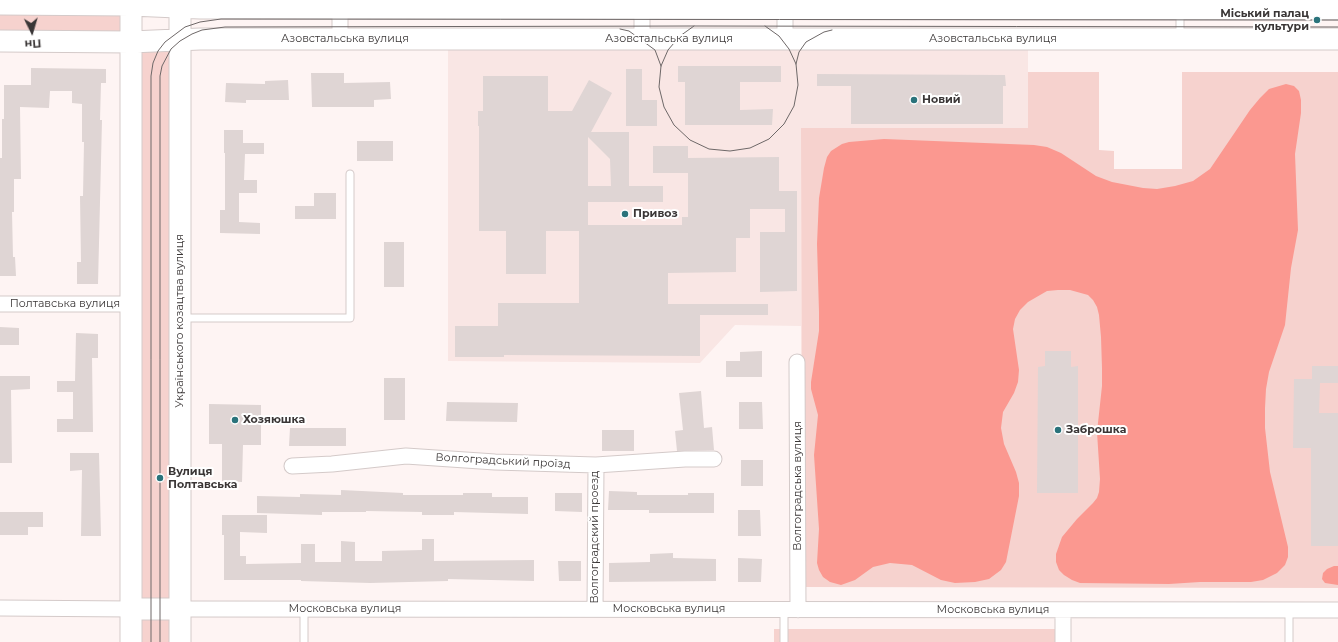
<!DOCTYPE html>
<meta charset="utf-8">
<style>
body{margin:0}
#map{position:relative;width:1338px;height:642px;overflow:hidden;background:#fef4f3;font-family:Montserrat,sans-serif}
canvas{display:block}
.north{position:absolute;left:12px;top:12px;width:40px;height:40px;-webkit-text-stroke:3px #fff;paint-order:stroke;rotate:175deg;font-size:11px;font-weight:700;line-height:16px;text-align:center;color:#3a3636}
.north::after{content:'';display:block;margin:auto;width:14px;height:18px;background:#3a3636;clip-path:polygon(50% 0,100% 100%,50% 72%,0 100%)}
</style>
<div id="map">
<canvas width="1338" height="642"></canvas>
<div class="north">Пн</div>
</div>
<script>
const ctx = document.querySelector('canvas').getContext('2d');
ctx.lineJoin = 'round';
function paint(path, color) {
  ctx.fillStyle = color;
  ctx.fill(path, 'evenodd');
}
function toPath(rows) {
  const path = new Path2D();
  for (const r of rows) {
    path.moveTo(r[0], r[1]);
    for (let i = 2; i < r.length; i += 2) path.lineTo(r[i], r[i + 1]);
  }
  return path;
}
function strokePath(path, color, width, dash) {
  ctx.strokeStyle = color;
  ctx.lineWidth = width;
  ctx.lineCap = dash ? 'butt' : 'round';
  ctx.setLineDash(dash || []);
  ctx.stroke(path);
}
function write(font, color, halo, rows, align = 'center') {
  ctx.font = font + ' Montserrat,sans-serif';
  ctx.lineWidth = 4;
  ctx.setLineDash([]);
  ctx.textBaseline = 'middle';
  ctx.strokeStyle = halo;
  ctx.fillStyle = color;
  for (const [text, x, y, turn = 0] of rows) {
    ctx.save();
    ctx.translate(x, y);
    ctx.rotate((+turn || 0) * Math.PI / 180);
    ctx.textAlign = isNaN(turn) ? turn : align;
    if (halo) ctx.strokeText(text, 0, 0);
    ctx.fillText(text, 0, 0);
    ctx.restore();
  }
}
paint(toPath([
 [448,45,1028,45,1028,128,801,128,801,326,735,325,700,363,448,361]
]), '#f9e6e4');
paint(toPath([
 [0,9,127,9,127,38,0,38],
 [176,45,176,604,135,604,136,46],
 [1028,72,1099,72,1099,150,1114,151,1114,169,1182,169,1182,72,1338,72,1338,588,802,587,801,128,1028,128],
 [135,613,176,613,176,642,135,642],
 [774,629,1059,629,1059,642,774,642]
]), '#f6d2ce');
paint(toPath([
 [1286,84,1294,86,1299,91,1301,100,1301,113,1295,154,1298,230,1291,268,1285,325,1269,372,1266,389,1265,408,1265,428,1270,472,1288,547,1288,557,1285,565,1277,573,1263,580,1251,582,1200,582,1169,584,1080,583,1072,580,1064,575,1059,570,1056,562,1056,554,1062,537,1077,519,1093,503,1097,498,1099,492,1100,479,1097,432,1102,386,1102,368,1101,337,1099,315,1097,307,1093,300,1088,295,1070,290,1058,290,1047,291,1028,302,1020,310,1015,319,1013,329,1019,370,1018,382,1014,393,1003,412,1001,428,1004,444,1016,472,1019,483,1019,496,1006,562,1001,570,989,579,975,582,955,583,941,580,912,565,890,563,873,567,855,580,841,585,830,582,823,577,819,570,817,563,819,529,814,455,818,415,811,389,811,382,819,331,819,312,817,244,819,198,824,168,827,157,831,151,842,144,849,142,884,139,1034,145,1047,147,1061,153,1096,176,1112,182,1143,188,1157,189,1175,186,1193,181,1210,169,1250,110,1260,98,1269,89],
 [1334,566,1338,566,1338,585,1325,583,1322,579,1323,573,1327,569]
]), '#fb9890');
paint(toPath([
 [678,66,781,66,781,82,740,82,740,110,773,109,772,125,685,125,685,82,678,82],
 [31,68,106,69,106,83,101,83,100,120,102,120,98,284,77,284,77,262,81,262,80,196,83,196,84,142,82,142,82,104,72,103,72,91,50,91,49,108,20,107,21,179,14,179,14,212,12,212,13,257,15,257,16,276,0,276,0,158,2,158,2,119,4,119,4,85,31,85],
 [626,69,642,69,642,100,657,100,657,126,626,126],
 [311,73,344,73,344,83,390,82,391,99,374,100,374,107,312,107],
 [817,74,1005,75,1006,86,1003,86,1003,124,851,124,851,86,817,86],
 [483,76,548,76,548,111,572,111,589,80,612,93,591,132,629,132,629,186,663,186,663,202,588,202,588,225,682,225,682,217,688,217,688,173,653,173,653,146,688,146,688,158,779,157,779,191,797,191,797,291,760,292,760,232,785,232,785,209,750,209,750,238,736,238,736,272,668,273,668,304,768,304,768,315,700,315,700,356,504,355,504,357,455,357,455,326,498,326,498,303,579,303,579,231,546,231,546,274,506,274,506,231,479,231,479,126,478,126,478,111,483,111],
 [588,137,610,159,611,186,588,186],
 [288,80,289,100,246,100,246,103,225,102,226,83,265,84,265,81],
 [224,130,243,130,243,143,264,143,264,154,245,154,244,180,257,180,257,193,239,193,239,222,260,223,260,234,220,233,220,210,225,210,225,153,224,153],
 [357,141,393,141,393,161,357,161],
 [314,193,336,193,336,219,295,219,295,206,314,206],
 [384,242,404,242,404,287,384,287],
 [0,327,19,328,19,345,0,345],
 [76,333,98,334,98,358,92,358,93,432,57,432,57,419,73,419,73,392,57,392,57,381,75,381],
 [762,351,762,377,726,377,726,361,740,361,740,352],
 [1045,351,1071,351,1071,367,1078,366,1078,493,1037,493,1038,367,1045,366],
 [1312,366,1338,366,1338,383,1320,383,1319,413,1338,413,1338,546,1311,546,1311,448,1293,448,1294,379,1312,379],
 [0,376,30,376,30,389,11,390,12,463,0,463],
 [384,378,405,378,405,420,384,420],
 [701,391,704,428,712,427,714,450,677,451,675,431,683,430,679,393],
 [447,402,518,403,517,422,446,421],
 [739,402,762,402,763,429,739,429],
 [209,404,261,405,261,445,243,445,242,482,222,481,222,444,209,444],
 [290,428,346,428,346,446,289,446],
 [602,430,634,430,634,451,602,451],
 [70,453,99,453,101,536,81,536,82,470,70,471],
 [741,460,763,460,763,486,741,486],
 [341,490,403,493,403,495,463,495,463,493,492,493,492,497,528,497,528,514,454,512,454,515,422,515,422,512,366,511,366,512,322,512,322,515,257,513,257,496,300,497,300,494,341,495],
 [609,491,637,492,637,495,688,495,688,493,714,493,714,513,649,513,649,510,608,510],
 [555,493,582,493,582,512,555,511],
 [738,510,760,510,761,536,738,536],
 [0,512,43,512,43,527,28,527,28,535,0,535],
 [222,515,267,515,267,533,240,532,240,556,246,556,246,564,301,563,301,544,315,544,315,562,341,562,341,541,355,542,355,561,382,561,382,551,422,550,422,539,434,539,434,561,534,560,534,581,448,579,448,581,370,583,301,581,301,580,224,580,224,535,222,535],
 [673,553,673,558,716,559,716,581,609,582,609,563,650,562,650,554],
 [738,558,762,559,761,582,738,582],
 [558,561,581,561,581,581,559,581]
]), '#dfd5d4');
const lane = toPath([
 [1180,10,1180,38],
 [182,318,350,318,350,174],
 [304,609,304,642],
 [784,610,784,642],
 [1289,642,1289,610]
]);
const street = toPath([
 [340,0,340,39],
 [642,0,642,39],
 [785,0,785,39],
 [0,304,131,304],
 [797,362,798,610],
 [292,466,332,464,406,456,495,462,596,465,685,459,714,459],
 [0,608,131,609],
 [180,609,1338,610],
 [595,609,596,465],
 [1063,610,1063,642]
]);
const secondary = toPath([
 [0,4,131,5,200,8,1338,9],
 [0,41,131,42,200,39,1338,39],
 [131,609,180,609],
 [131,642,131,0],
 [180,642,180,0]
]);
strokePath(lane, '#d4cac9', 9);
strokePath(street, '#d4cac9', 17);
strokePath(secondary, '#d4cac9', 23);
strokePath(lane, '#fff', 7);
strokePath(street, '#fff', 15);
strokePath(secondary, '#fff', 21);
strokePath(toPath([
 [694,26,680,36,668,50,661,66,659,87,664,107,674,125,690,140,709,149,730,151,750,148,769,139,784,124,794,106,798,85,796,64,789,49,779,36,765,26],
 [620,29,629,31,655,50,661,66],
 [796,64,799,52,806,42,824,32,832,30],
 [151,642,151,76,153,63,158,51,165,42,185,27,200,22,221,19,1338,20],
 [160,642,160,76,162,66,171,49,180,41,192,34,202,30,225,27,694,26,1338,27]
]), '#6e6868', 1);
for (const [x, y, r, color] of [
 [1317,20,4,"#2a737b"],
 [914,100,4,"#2a737b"],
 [625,214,4,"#2a737b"],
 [235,420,4,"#2a737b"],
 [1058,430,4,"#2a737b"],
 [160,478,4,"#2a737b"]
]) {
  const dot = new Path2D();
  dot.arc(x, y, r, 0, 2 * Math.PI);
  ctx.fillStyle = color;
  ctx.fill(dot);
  strokePath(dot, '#fff', 1.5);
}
write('bold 11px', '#3a3636', '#fff', [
 ["Міський палац",1309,14,"right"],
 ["культури",1309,27,"right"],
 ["Новий",922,100],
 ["Привоз",633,214],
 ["Хозяюшка",243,420],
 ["Заброшка",1066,430],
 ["Вулиця",168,472],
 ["Полтавська",168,485]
], 'left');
write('11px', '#3a3636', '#fff', [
 ["Азовстальська вулиця",345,39],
 ["Азовстальська вулиця",669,39],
 ["Азовстальська вулиця",993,39],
 ["Полтавська вулиця",65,304],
 ["Українського козацтва вулиця",180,321,-90],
 ["Волгоградський проїзд",503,461,3],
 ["Волгоградська вулиця",798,486,-90],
 ["Волгоградский проезд",595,537,-90],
 ["Московська вулиця",345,609],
 ["Московська вулиця",669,609],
 ["Московська вулиця",993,610]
]);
</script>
